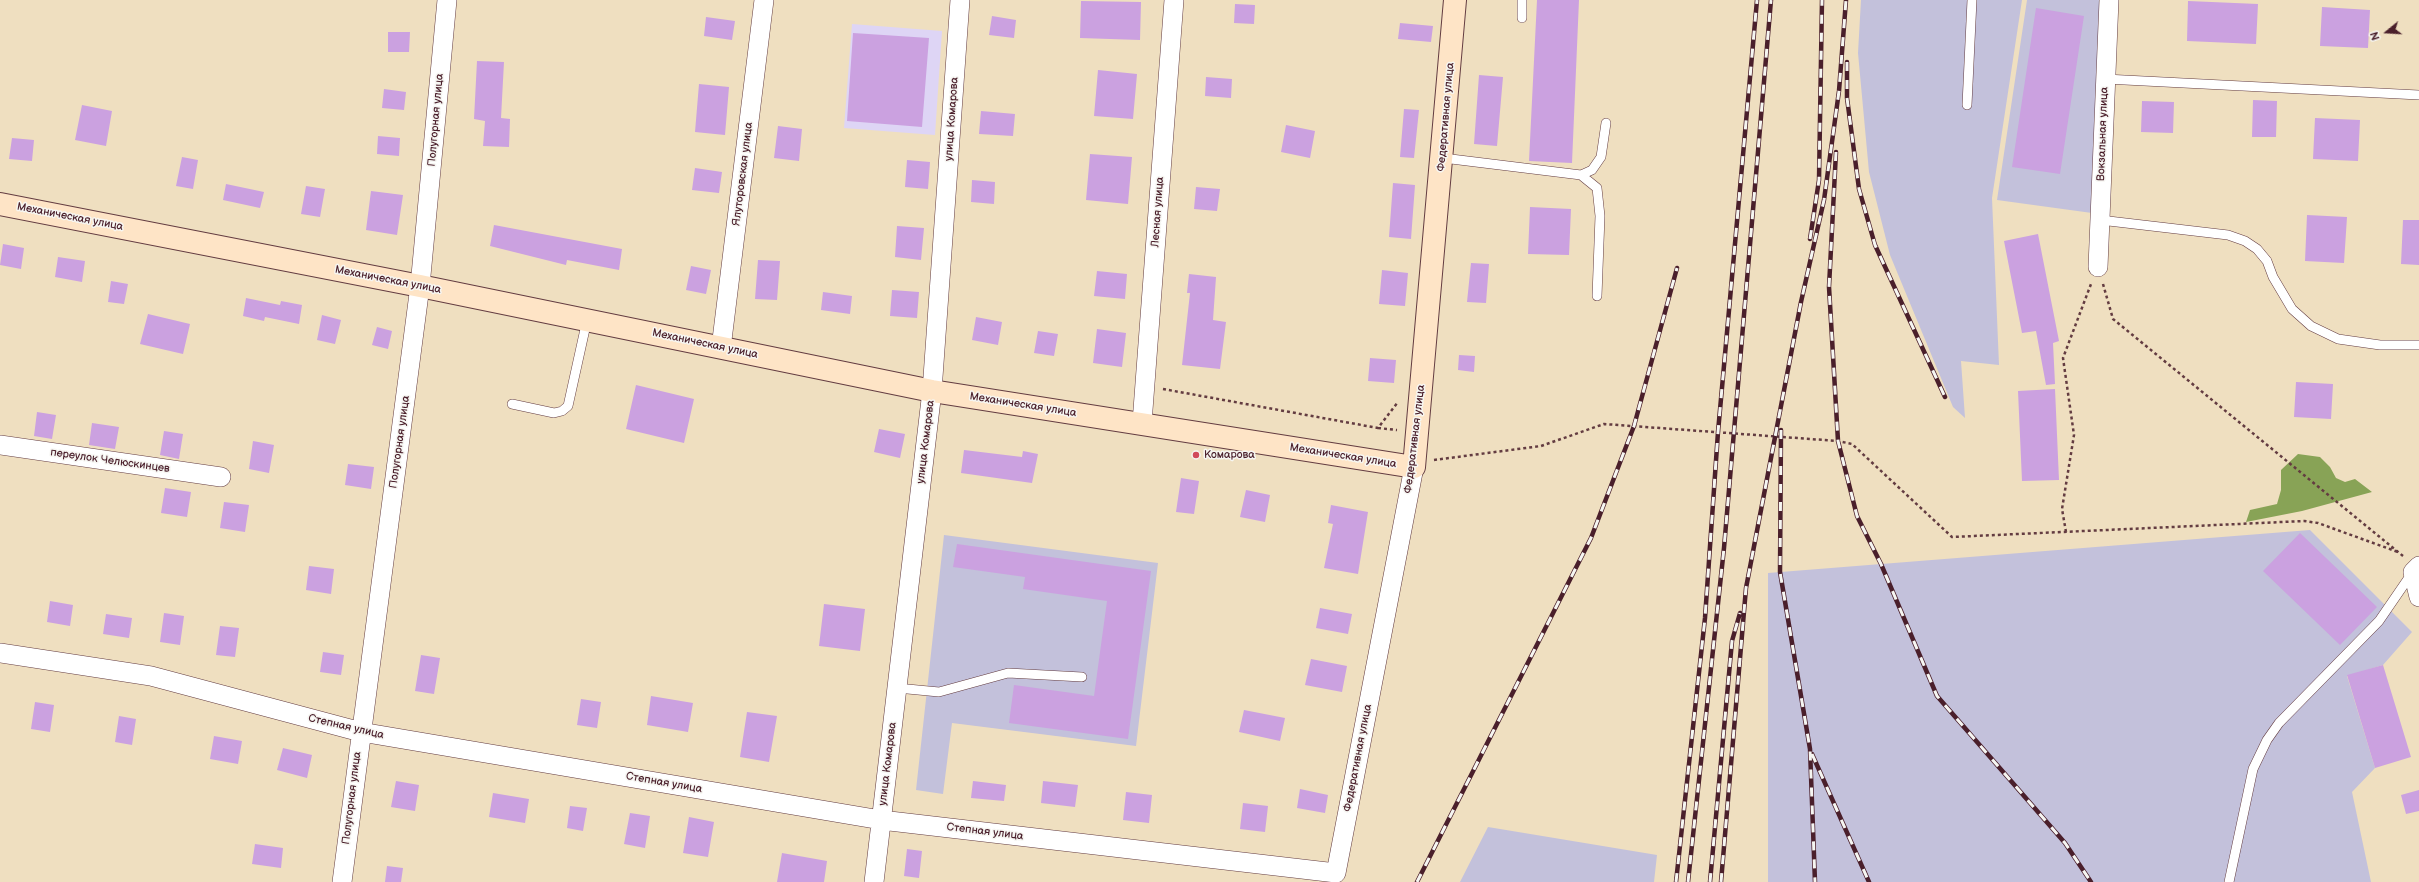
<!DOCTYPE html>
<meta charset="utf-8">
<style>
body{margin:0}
#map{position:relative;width:2419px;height:882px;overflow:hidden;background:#efdfc0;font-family:"Balsamiq Sans",sans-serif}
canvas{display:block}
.north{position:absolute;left:2367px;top:12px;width:40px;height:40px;-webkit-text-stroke:3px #f6f6f2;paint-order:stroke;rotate:252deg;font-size:11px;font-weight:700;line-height:16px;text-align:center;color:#4a1f2b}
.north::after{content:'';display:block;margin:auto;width:14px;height:18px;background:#4a1f2b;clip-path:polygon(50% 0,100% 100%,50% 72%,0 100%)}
</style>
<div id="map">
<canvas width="2419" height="882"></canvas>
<div class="north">N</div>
</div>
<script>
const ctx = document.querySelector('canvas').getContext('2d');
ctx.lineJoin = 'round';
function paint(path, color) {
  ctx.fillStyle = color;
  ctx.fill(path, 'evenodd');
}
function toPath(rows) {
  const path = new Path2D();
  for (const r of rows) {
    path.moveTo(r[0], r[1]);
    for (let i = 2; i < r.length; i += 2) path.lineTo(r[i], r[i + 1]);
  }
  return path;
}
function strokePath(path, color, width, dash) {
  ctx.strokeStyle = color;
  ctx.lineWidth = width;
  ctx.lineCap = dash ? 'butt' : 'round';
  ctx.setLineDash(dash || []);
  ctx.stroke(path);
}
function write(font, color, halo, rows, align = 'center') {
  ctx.font = font + ' "Balsamiq Sans",sans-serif';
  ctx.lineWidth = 3;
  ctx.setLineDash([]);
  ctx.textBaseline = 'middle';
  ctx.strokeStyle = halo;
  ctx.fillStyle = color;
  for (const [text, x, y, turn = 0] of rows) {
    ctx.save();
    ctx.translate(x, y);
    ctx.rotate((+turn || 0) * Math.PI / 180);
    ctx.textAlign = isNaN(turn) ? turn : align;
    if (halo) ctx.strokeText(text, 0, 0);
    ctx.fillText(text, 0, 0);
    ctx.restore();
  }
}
paint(toPath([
 [852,24,942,31,935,135,844,128]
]), '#ded5f5');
paint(toPath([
 [1861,0,2022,0,1992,198,1999,365,1961,361,1965,418,1953,407,1890,255,1869,172,1858,53],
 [2027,0,2103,0,2092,213,1997,200],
 [2310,530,2412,632,2383,665,2347,676,2375,768,2352,792,2371,882,1768,882,1768,573],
 [944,535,1158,563,1136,746,952,723,943,794,916,790],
 [1488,827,1657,855,1654,882,1460,882]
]), '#c3c1db');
paint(toPath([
 [2298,454,2320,457,2330,467,2336,478,2345,482,2355,479,2372,492,2302,511,2246,522,2250,510,2277,504,2281,490,2281,470]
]), '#88a356');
paint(toPath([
 [1537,0,1579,0,1572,163,1529,161],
 [1081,1,1141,2,1140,40,1080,38],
 [2188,1,2258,4,2256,44,2187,41],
 [1235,4,1255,5,1254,24,1234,23],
 [2322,7,2370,10,2368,48,2320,46],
 [2036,8,2084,16,2060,174,2012,167],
 [992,16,1016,20,1014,38,989,35],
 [706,17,735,21,732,40,704,36],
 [1400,23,1433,26,1431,42,1398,39],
 [388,32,410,32,409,52,388,52],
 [853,33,929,38,922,127,847,121],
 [477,61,504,62,501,118,510,119,509,147,483,146,485,121,474,119],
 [1098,70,1137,74,1133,119,1094,116],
 [1479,75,1503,77,1497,146,1474,144],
 [1206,77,1232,79,1231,98,1205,96],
 [699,84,729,87,725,135,695,132],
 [384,89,406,92,404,110,382,108],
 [2253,100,2277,101,2276,137,2252,137],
 [2142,101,2174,102,2173,133,2141,132],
 [82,105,112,111,106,146,75,140],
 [1404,109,1419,110,1414,158,1400,157],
 [981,111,1015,114,1013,136,979,134],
 [2315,118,2360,120,2358,161,2313,159],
 [1286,125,1315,131,1310,158,1281,152],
 [778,126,802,129,799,161,774,158],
 [378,136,400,138,399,156,377,154],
 [12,138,34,140,32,161,9,159],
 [1090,154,1132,157,1128,204,1086,200],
 [182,157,198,160,193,189,176,186],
 [907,160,930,162,928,189,905,187],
 [695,168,722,172,719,193,692,190],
 [972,180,995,182,994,204,971,202],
 [1393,183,1415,185,1411,239,1389,237],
 [226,184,264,192,260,208,223,200],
 [306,186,325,189,320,217,301,214],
 [1196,187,1220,189,1217,211,1194,209],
 [371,191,403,195,397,235,366,230],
 [1530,207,1571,209,1569,255,1528,254],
 [2307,215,2347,217,2344,263,2305,261],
 [2403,220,2419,220,2419,265,2401,264],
 [494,225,622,249,619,270,567,260,566,265,490,246],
 [897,226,924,228,921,260,895,257],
 [2038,234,2059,341,2053,343,2055,384,2046,385,2036,331,2022,333,2004,241],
 [3,244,24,248,21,269,0,265],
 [58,257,85,261,82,282,55,277],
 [758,260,780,261,777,300,755,299],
 [1471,263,1489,264,1486,303,1467,302],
 [691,266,711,270,706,294,686,290],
 [1382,270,1408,273,1405,306,1379,304],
 [1097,271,1127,274,1125,299,1094,296],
 [1189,274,1216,277,1213,320,1226,322,1220,369,1182,365,1190,293,1187,293],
 [111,281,128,284,124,304,108,302],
 [892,290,919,292,917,318,890,316],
 [823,292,852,296,850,314,821,310],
 [246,298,280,305,281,301,302,305,299,324,265,317,264,321,243,316],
 [148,314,190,324,183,354,140,344],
 [322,315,341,320,335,344,317,340],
 [976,317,1002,322,998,345,972,340],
 [377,327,392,331,388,349,372,345],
 [1097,329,1126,333,1122,367,1093,363],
 [1038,331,1058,334,1054,356,1034,353],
 [1459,355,1475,356,1474,372,1458,370],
 [1370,358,1396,360,1394,383,1368,381],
 [2296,382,2333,384,2331,419,2294,417],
 [636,385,694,399,684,443,626,429],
 [2055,389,2059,480,2022,481,2018,391],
 [37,412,56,415,52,439,34,436],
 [92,423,119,427,115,449,89,445],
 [879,429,905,434,900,458,874,452],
 [164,431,183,434,179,459,160,455],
 [253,441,274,445,269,473,249,469],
 [964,450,1022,457,1023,451,1038,454,1032,483,961,473],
 [348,464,374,467,371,489,345,485],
 [1181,478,1199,481,1194,514,1176,512],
 [165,488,191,492,187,517,161,513],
 [1246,490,1270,495,1265,522,1240,517],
 [224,502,249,505,245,532,220,528],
 [1331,505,1368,512,1358,574,1324,568,1333,524,1328,523],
 [2300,533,2377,607,2340,645,2263,571],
 [957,544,1151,571,1128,739,1009,723,1014,685,1094,696,1107,601,1023,589,1025,577,953,567],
 [309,566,334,569,331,594,306,590],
 [50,601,73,605,70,626,47,622],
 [824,604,865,609,860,651,819,646],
 [1320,608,1352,614,1348,634,1316,628],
 [164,613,184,616,180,645,160,642],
 [106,614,132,618,129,638,103,634],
 [220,626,239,628,235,657,216,655],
 [323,652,344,655,341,675,320,672],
 [421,655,440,658,434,694,415,691],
 [1311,659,1347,666,1342,692,1305,685],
 [2383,665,2411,757,2375,768,2347,675],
 [651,696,693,703,688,732,647,725],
 [581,699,601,702,597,728,577,725],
 [35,702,54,705,50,732,31,729],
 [1244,710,1285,718,1280,741,1239,732],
 [747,712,777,716,769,762,740,757],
 [119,716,136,719,132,745,115,742],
 [214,736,242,741,238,764,210,759],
 [283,748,312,755,307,778,277,770],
 [396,781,419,785,415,811,391,807],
 [973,781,1006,785,1004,801,971,798],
 [1043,781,1078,785,1075,807,1041,803],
 [1300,789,1328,795,1325,813,1297,808],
 [2419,790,2419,811,2406,814,2401,795],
 [1126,792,1152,795,1149,823,1123,820],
 [493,793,529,799,525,823,489,817],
 [1243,803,1268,806,1265,832,1240,829],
 [570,806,587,808,583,831,567,828],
 [630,813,650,816,645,848,624,844],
 [689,817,714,822,708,857,683,853],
 [255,844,283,848,281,868,252,864],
 [907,849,922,851,919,878,904,876],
 [782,853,827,861,824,882,777,882],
 [387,866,403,868,401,882,385,882]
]), '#cba1e0');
const lane = toPath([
 [1522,18,1522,0],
 [2105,79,2419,95],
 [1967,105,1972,0],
 [1443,158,1581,175,1592,170,1601,157,1606,123],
 [1581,175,1597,188,1600,216,1597,296],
 [2100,220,2228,235,2245,241,2257,249,2267,261,2273,277,2292,309,2311,326,2338,339,2380,345,2419,345],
 [512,404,554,413,562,411,568,406,587,320],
 [897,688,939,692,1008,673,1082,677],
 [2229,882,2253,769,2267,740,2279,723,2379,621,2412,573]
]);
const street = toPath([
 [2098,267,2109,0],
 [721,348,764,0],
 [1142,423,1174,0],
 [0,445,221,477],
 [2419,566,2413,572,2419,597],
 [0,653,151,676,361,732,881,820,1336,873,1414,467],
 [342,882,420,286,447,0],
 [874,882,932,391,960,0]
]);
const secondary = toPath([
 [0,204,420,286,932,391,1414,467,1455,0]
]);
strokePath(lane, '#633c41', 10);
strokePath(street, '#633c41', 20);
strokePath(secondary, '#633c41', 24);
strokePath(toPath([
 [2103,284,2113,319,2403,556],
 [1163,389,1378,428,1398,402],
 [1378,428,1397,430],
 [1434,460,1541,446,1604,424,1838,441,1852,444,1952,537,2304,521,2318,523,2398,552],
 [2066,532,2062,509,2074,435,2063,358,2091,284]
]), '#633c41', 2.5, [3, 3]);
strokePath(lane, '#fff', 9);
strokePath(street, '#fff', 19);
strokePath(secondary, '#fee4c6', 22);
const rail = toPath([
 [1847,62,1847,98,1859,189,1875,245,1945,397],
 [1836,152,1829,287,1838,441,1857,516,1881,564,1937,696,2065,843,2091,882],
 [1810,239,1819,180,1822,0],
 [1781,430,1780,572,1810,749,1815,882],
 [1812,754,1869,882],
 [1417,882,1591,538,1634,426,1677,268],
 [1676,882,1705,618,1718,432,1757,0],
 [1688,882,1724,548,1771,0],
 [1710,882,1732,641,1740,613],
 [1721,882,1746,588,1801,302,1824,200,1839,91,1846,0]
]);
strokePath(rail, '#4a1f2b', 4.5);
strokePath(rail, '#f6f6f2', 3, [9]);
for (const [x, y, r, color] of [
 [1196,455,4,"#d1495b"]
]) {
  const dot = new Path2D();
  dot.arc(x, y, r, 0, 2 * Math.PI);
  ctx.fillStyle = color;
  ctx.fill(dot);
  strokePath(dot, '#f6f6f2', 1.5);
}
write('11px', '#4a1f2b', '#f6f6f2', [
 ["Федеративная улица",1446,117,-85],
 ["улица Комарова",952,119,-86],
 ["Полугорная улица",436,120,-85],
 ["Вокзальная улица",2103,134,-88],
 ["Ялуторовская улица",743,174,-83],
 ["Лесная улица",1158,212,-86],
 ["Механическая улица",70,217,11],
 ["Механическая улица",388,280,11],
 ["Механическая улица",705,344,12],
 ["Механическая улица",1023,405,9],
 ["Федеративная улица",1415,439,-83],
 ["Полугорная улица",400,442,-82],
 ["улица Комарова",926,442,-83],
 ["Механическая улица",1343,456,9],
 ["переулок Челюскинцев",110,461,8],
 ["Степная улица",346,727,13],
 ["Федеративная улица",1358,758,-79],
 ["улица Комарова",888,764,-83],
 ["Степная улица",664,783,10],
 ["Полугорная улица",352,798,-83],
 ["Степная улица",985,832,7]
]);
write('11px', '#4a1f2b', '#f6f6f2', [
 ["Комарова",1204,455]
], 'left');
</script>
